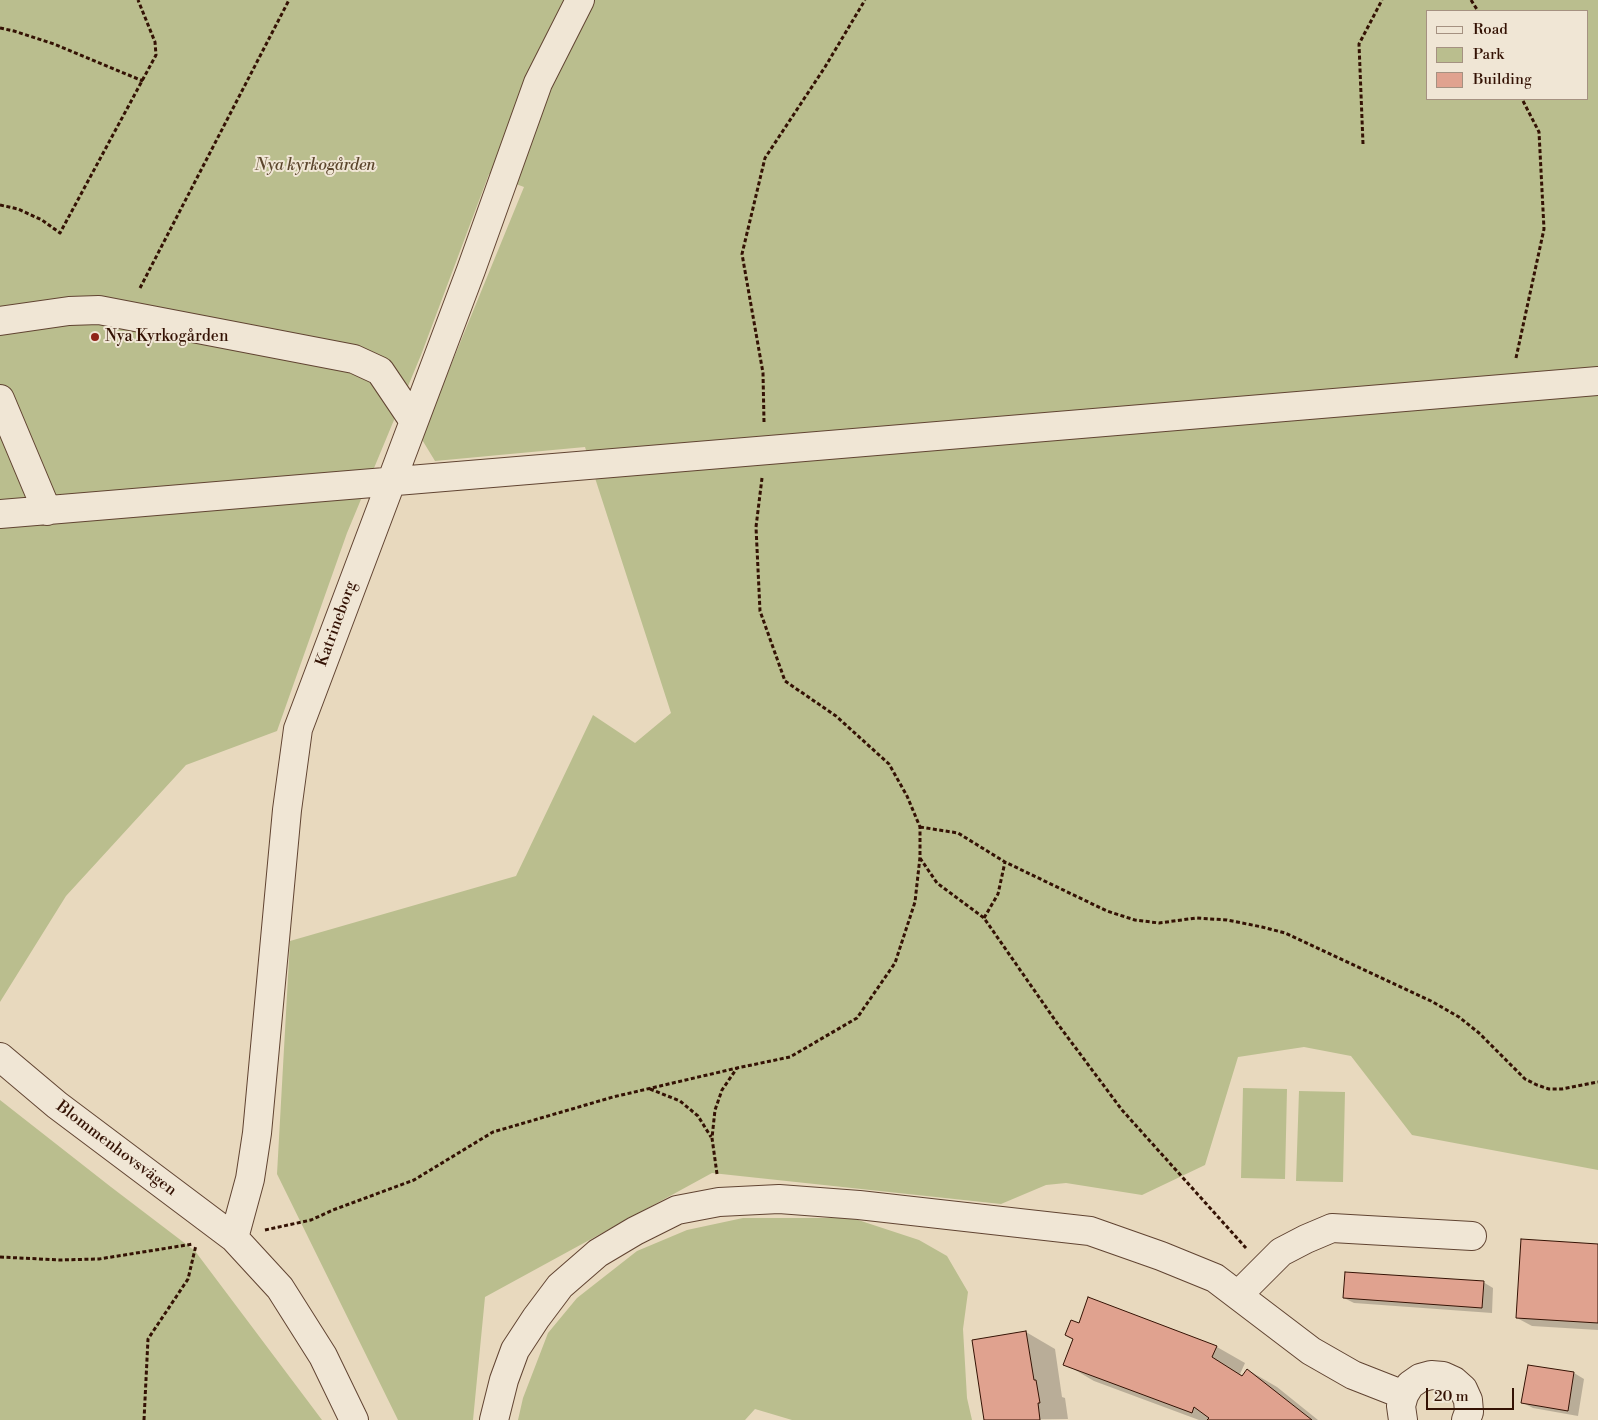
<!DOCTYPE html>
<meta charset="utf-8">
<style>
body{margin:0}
#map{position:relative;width:1598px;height:1420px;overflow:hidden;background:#e8d9be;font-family:"Libre Bodoni",serif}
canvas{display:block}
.legend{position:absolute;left:1426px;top:10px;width:162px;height:90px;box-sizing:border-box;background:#f0e6d5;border:1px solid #a59181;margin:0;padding:6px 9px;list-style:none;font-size:15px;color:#341204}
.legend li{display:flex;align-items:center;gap:10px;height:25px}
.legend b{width:25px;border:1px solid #a59181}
.scale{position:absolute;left:1426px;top:1388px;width:88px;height:22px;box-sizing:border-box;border:2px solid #341204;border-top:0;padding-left:6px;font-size:15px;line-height:18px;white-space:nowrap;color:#341204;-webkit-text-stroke:4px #f0e6d5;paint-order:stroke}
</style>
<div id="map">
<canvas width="1598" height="1420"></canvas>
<ul class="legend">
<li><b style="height:6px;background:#f0e6d5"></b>Road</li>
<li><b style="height:14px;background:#babe8e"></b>Park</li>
<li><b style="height:14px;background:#e0a28f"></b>Building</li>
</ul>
<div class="scale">20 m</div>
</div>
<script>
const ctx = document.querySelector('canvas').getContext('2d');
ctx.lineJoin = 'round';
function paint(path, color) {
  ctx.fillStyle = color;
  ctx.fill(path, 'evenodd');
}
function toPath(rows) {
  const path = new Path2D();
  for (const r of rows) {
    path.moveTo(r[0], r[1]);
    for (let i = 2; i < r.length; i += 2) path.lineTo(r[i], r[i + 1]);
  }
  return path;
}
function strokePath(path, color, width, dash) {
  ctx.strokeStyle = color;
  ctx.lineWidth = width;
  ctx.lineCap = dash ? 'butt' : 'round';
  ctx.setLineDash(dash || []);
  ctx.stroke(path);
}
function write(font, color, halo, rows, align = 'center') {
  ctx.font = font + ' "Libre Bodoni",serif';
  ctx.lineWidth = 4;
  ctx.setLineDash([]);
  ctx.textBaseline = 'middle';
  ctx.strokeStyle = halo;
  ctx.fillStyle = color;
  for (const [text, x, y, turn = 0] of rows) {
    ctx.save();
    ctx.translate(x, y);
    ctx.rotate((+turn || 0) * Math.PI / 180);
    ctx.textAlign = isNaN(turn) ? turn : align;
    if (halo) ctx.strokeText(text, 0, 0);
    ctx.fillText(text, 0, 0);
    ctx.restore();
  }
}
paint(toPath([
 [0,0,1598,0,1598,1170,1412,1135,1351,1056,1304,1047,1238,1057,1205,1165,1142,1195,1066,1183,1046,1185,1001,1204,712,1173,485,1297,473,1420,398,1420,277,1174,290,941,516,876,593,715,635,743,671,713,585,447,435,461,421,438,524,187,489,174,421,355,347,533,277,731,186,765,66,896,0,1002],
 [1427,11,1587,11,1587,99,1427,99],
 [1243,1088,1287,1089,1285,1179,1241,1178],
 [1299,1091,1345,1092,1343,1182,1296,1181],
 [0,1100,111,1187,195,1251,322,1420,0,1420],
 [743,1218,852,1218,919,1240,947,1256,968,1292,963,1329,967,1398,972,1420,792,1420,755,1409,745,1420,518,1420,523,1398,548,1333,577,1298,637,1251,687,1230]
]), '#babe8e');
paint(toPath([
 [1598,1245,1598,1330,1532,1326,1517,1318],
 [1483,1282,1493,1288,1492,1313,1354,1303,1344,1298],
 [1080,1324,1217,1347,1245,1363,1240,1374,1243,1376,1248,1370,1277,1387,1318,1420,1199,1420,1094,1381,1065,1364],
 [1026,1332,1055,1349,1062,1397,1065,1398,1068,1419,986,1420],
 [1529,1366,1574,1373,1584,1379,1578,1416,1533,1408,1523,1403]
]), '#0003');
const building = toPath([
 [1521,1239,1598,1244,1598,1323,1516,1318,1521,1239],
 [1345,1272,1484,1281,1482,1308,1343,1298,1345,1272],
 [1088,1297,1217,1346,1212,1357,1242,1376,1247,1369,1312,1420,1207,1420,1209,1418,1194,1407,1192,1413,1063,1365,1073,1339,1065,1335,1071,1320,1079,1323,1088,1297],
 [1026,1331,1034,1380,1036,1380,1040,1403,1038,1403,1040,1420,984,1420,972,1340,1026,1331],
 [1528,1365,1574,1372,1568,1411,1521,1403,1528,1365]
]);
paint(building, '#e0a28f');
strokePath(building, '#341204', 1);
const minor = toPath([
 [0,321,69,311,99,310,354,359,380,371,413,420],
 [0,399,47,511],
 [0,514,1598,381],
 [0,1057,57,1105,234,1238,280,1288,323,1356,354,1420],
 [234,1238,250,1179,257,1133,287,810,298,729,471,270,538,83,580,0],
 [1238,1295,1281,1252,1306,1239,1332,1228,1472,1236],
 [494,1420,504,1380,515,1350,536,1318,560,1286,598,1253,635,1231,677,1210,719,1202,779,1199,859,1205,1090,1231,1161,1256,1215,1278,1311,1351,1353,1375,1404,1395],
 [1403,1420,1401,1406,1404,1395,1410,1385,1420,1378,1431,1375,1443,1376,1454,1381,1463,1389,1468,1400,1469,1412,1466,1420]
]);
strokePath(minor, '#614432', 30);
strokePath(toPath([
 [1471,0,1478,11],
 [0,28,14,31,54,44,143,81],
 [1363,144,1359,44,1382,0],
 [0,205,18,209,42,220,60,233,156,55,155,42,138,0],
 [140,288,289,0],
 [1516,358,1544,229,1539,132,1522,99],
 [764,422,763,373,742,254,765,158,825,67,865,0],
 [920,827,958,833,1005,862,1107,911,1135,920,1159,923,1196,918,1227,920,1262,927,1285,933,1431,1001,1459,1017,1479,1033,1525,1079,1537,1085,1549,1089,1562,1089,1598,1082],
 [920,858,937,883,984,918,1057,1023,1122,1110,1246,1248],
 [984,918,998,894,1005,862],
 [650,1089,680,1101,698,1116,711,1137],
 [717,1174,712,1138,715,1110,722,1090,737,1068],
 [265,1230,311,1220,333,1210,414,1180,493,1132,613,1097,737,1068,790,1057,857,1018,895,963,915,902,920,857,920,827,907,796,889,764,836,716,785,681,760,611,756,527,762,478],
 [0,1257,60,1260,99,1259,193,1244],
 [144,1420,148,1339,188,1279,196,1245]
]), '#341204', 3, [4, 2.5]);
strokePath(minor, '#f0e6d5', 28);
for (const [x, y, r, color] of [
 [95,337,5,"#8f2418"]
]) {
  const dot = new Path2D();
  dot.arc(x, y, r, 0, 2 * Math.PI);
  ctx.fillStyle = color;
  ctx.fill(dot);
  strokePath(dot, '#f0e6d5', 2);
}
write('italic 16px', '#5c462d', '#f0e6d5', [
 ["Nya kyrkogården",315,166]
]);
write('16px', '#341204', '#f0e6d5', [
 ["Nya Kyrkogården",105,337]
], 'left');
write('16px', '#341204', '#f0e6d5', [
 ["Katrineborg",337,624,-70],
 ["Blommenhovsvägen",116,1149,37]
]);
</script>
